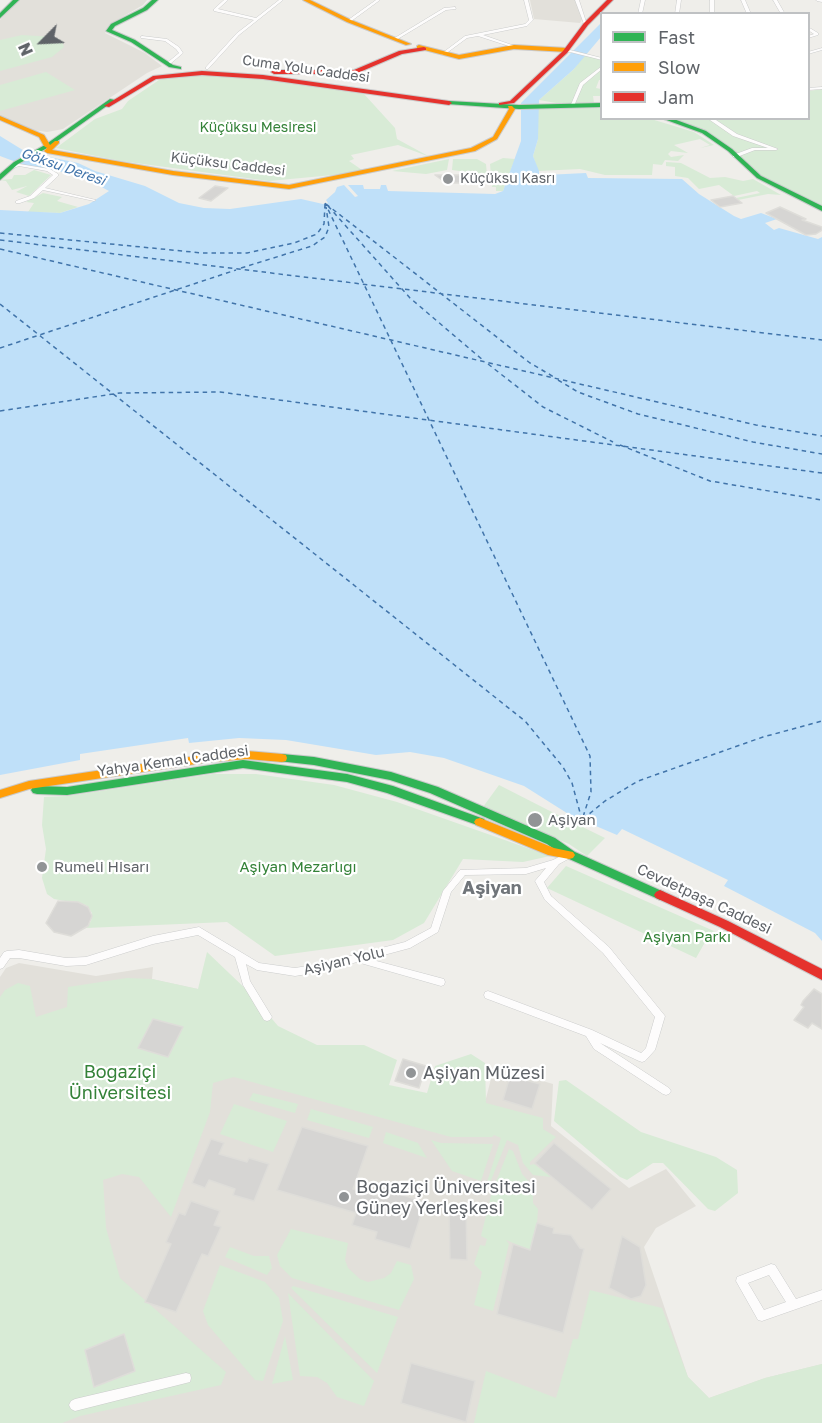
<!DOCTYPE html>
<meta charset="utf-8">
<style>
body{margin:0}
#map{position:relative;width:822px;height:1423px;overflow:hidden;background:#efeeea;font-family:"Golos Text",sans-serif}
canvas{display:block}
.legend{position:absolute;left:600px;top:12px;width:210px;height:108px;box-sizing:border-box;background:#fff;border:2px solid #bfc1c3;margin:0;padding:8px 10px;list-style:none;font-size:18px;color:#5f6368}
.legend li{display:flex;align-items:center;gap:12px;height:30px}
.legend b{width:30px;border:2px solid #bfc1c3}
.north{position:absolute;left:12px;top:12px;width:60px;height:60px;-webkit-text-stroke:4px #fff;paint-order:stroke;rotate:246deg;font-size:16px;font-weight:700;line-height:24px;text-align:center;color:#5f6368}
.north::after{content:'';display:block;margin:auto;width:21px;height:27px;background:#5f6368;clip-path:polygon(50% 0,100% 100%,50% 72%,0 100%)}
</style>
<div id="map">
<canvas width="822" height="1423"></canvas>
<ul class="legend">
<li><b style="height:8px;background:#30b455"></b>Fast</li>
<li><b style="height:8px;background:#ff9f0a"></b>Slow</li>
<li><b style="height:8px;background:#e5322d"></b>Jam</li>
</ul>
<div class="north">N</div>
</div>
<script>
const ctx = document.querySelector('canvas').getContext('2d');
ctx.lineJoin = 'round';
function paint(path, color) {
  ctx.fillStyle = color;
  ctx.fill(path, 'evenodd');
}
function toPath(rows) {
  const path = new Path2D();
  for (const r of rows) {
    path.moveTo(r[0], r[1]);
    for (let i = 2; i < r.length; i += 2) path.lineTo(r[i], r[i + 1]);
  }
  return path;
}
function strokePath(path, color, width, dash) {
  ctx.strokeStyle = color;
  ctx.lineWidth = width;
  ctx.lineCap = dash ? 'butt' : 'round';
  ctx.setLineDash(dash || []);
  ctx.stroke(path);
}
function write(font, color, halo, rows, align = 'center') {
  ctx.font = font + ' "Golos Text",sans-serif';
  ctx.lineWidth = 4.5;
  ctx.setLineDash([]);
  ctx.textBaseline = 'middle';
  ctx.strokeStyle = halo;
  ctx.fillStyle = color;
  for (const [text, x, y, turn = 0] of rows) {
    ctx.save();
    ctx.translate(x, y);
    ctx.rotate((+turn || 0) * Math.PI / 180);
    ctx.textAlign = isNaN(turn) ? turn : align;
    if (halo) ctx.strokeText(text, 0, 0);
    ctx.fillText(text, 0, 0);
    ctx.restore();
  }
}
paint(toPath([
 [17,0,147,0,143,5,110,24,105,33,145,53,162,66,147,73,63,129,47,132,34,130,0,116,0,20],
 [530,0,576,0,583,18,580,23,534,19],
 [19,963,96,976,153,967,152,979,198,989,394,1120,442,1134,480,1122,494,1067,553,1084,551,1126,629,1188,666,1169,696,1206,656,1228,644,1247,688,1377,709,1398,765,1378,822,1364,822,1423,0,1423,0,977,6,968]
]), '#e2e0da');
paint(toPath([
 [22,35,54,37,62,41,64,47,52,57,0,71,0,40],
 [584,54,601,60,601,80,599,80,596,88,601,89,601,96,593,96,594,103,562,104,539,100,574,69],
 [46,72,75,90,0,111,0,85],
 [187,74,259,77,364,94,395,128,397,139,430,157,398,145,351,155,354,159,349,161,365,172,269,181,121,161,56,148,95,119,122,109,128,101,159,80],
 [822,89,822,207,763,177,734,150,670,119,808,118,809,91],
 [601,108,602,118,651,119,694,132,714,145,700,148,710,145,700,139,674,145,688,153,671,151,668,154,671,157,684,155,678,161,665,160,662,165,653,164,652,175,605,175,580,169,538,171,533,156,538,139,538,109],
 [503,158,515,159,503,191,496,191,496,187,492,187,490,164],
 [449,159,447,170,426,174,392,171],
 [453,159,477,159,486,164,487,175,452,170],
 [666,162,681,163,710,178,725,177,743,181,753,179,781,195,768,194,738,200,736,198,760,193,757,191,734,196,719,185,699,189,688,178,675,176,675,167,666,166],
 [34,170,51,175,29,196,16,192,27,186,12,190,6,181,0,180,12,179,14,175,25,175],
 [43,193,62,197,57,201,78,207,60,213,28,212,34,203,26,202],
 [213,774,256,774,334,785,397,802,550,856,523,862,463,859,424,923,393,940,275,956,227,922,86,928,91,921,92,913,86,905,54,899,47,894,42,878,46,849,42,825,44,797,68,796],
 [499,785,548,810,605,838,587,856,569,844,483,807],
 [566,866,723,935,719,942,708,937,696,958,547,888],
 [207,952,251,994,278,1026,317,1045,364,1045,397,1060,389,1085,427,1093,435,1066,471,1054,485,1063,486,1103,543,1118,543,1129,556,1137,530,1162,530,1165,534,1164,551,1177,533,1175,523,1163,518,1145,507,1140,490,1183,487,1182,501,1138,494,1135,492,1137,451,1137,234,1077,213,1083,210,1112,171,1217,139,1177,122,1174,103,1180,106,1228,120,1278,226,1372,221,1385,80,1416,62,1423,0,1423,0,997,5,990,18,983,30,986,36,1017,67,1007,68,987,127,978,152,979,198,989],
 [566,1080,641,1132,716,1157,737,1170,738,1193,715,1211,708,1209,663,1163,653,1163,627,1180,620,1177,554,1121,559,1081],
 [253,1093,298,1104,295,1113,249,1100],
 [234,1104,287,1121,273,1152,220,1134],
 [311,1109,373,1127,369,1138,307,1120],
 [386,1132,418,1143,427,1158,383,1143],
 [431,1140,441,1143,493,1144,481,1181,452,1171],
 [509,1149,513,1151,522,1174,533,1186,533,1203,538,1209,537,1223,530,1250,506,1240,509,1244,493,1311,474,1305,482,1272,474,1264,480,1245,485,1246,487,1239,481,1236,492,1192],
 [291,1229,348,1243,345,1260,348,1268,360,1279,368,1282,384,1278,391,1273,397,1261,411,1265,414,1279,399,1310,292,1278,280,1266,277,1255],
 [230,1247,254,1256,269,1256,272,1268,267,1275,225,1257],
 [220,1265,265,1282,279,1298,283,1321,263,1381,255,1380,208,1325,203,1311],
 [293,1286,398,1317,377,1373,291,1288],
 [590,1290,662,1308,688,1377,709,1398,765,1378,822,1364,822,1423,474,1423,486,1371,556,1398,573,1339,578,1339],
 [288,1293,374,1381,364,1406,337,1397,327,1383,317,1377,300,1376],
 [285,1336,293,1380,272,1384]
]), '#d8ebd6');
paint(toPath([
 [601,23,601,37,574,69,539,100,538,139,533,156,539,171,539,180,544,180,545,175,586,173,588,178,682,179,699,194,734,216,741,219,761,213,777,219,765,223,774,230,779,228,818,239,822,237,822,941,815,933,724,886,728,880,622,829,617,835,570,815,524,786,444,758,410,752,376,755,286,740,239,738,189,743,188,738,80,754,80,760,0,775,0,210,60,213,89,204,109,191,79,175,24,165,0,156,0,136,26,152,78,163,95,171,145,186,179,203,204,208,230,209,301,199,323,204,328,203,326,200,335,192,337,187,344,185,355,197,358,196,348,185,363,185,364,189,380,189,381,185,386,185,388,191,495,194,503,191,521,141,521,103]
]), '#bfe0f9');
strokePath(toPath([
 [326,204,530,363,554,377],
 [328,206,410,298,484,361],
 [0,233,202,253,247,253,294,243,317,234,324,224,325,204],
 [0,240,822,340],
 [0,249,756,425,822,436],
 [241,268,312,246,325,237,329,227,326,207],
 [0,304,525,721,563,767,572,783,582,820,591,792,590,756,325,203],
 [0,348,236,270],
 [488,364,543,407,613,442],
 [558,380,578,392,638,414,753,442,822,454],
 [0,411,120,393,220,392,822,473],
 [620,445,710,481,822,500],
 [583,819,605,801,638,781,763,737,822,721]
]), '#4174aa', 1.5, [4.5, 4]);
const building = toPath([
 [435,175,465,175,465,183,446,183,435,175],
 [215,186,228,188,211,201,199,198,215,186],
 [733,196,742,203,720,207,711,200,733,196],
 [780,207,806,219,802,220,822,227,822,230,816,234,806,235,766,213,780,207],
 [58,901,78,902,88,907,92,916,88,926,71,936,54,932,46,923,58,901],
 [814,989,822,994,822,1029,812,1023,808,1028,794,1020,804,1007,801,1005,803,1001,814,989],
 [153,1019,183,1027,168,1057,138,1048,153,1019],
 [403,1059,426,1066,419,1088,395,1081,403,1059],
 [510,1076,540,1084,532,1109,503,1100,510,1076],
 [302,1127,368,1146,353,1189,387,1199,390,1191,425,1202,410,1249,375,1239,377,1232,352,1225,356,1213,277,1190,302,1127],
 [211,1139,224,1143,219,1154,247,1162,249,1158,269,1164,254,1201,233,1195,235,1189,209,1180,205,1188,192,1183,211,1139],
 [554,1143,611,1189,592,1210,535,1163,554,1143],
 [191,1201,220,1211,214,1225,221,1227,208,1256,202,1254,176,1312,145,1302,171,1244,166,1242,179,1213,185,1215,191,1201],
 [449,1206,466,1206,467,1260,450,1259,449,1206],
 [537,1223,554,1228,553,1233,571,1235,580,1248,584,1249,563,1333,497,1314,513,1244,530,1250,537,1223],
 [622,1236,640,1247,646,1285,641,1296,631,1299,609,1288,622,1236],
 [124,1334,135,1371,94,1387,85,1350,124,1334],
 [411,1363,475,1381,466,1422,401,1403,411,1363]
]);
paint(building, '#d6d5d3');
strokePath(building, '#deddd9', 1.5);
const street = toPath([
 [224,0,228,0,218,9,256,18,279,0,283,0,239,35,208,69,206,69,206,67,237,33,254,20,214,11,214,9,224,0],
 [376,0,380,0,350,22,348,22,348,20,376,0],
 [524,0,528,0,533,20,527,26,483,35,515,46,515,48,478,36,467,38,444,55,441,54,465,36,525,24,529,20,524,0],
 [575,0,579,0,587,25,584,24,575,0],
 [641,0,645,0,642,14,638,14,641,0],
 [677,0,681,0,679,14,675,14,677,0],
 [710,0,714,0,714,14,710,14,710,0],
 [741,0,745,0,751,14,747,14,741,0],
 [773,0,777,0,785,14,781,14,773,0],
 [816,0,822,0,822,2,817,1,816,0],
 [455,7,456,9,446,10,396,40,393,39,444,8,455,7],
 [808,27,818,33,818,35,808,38,808,36,814,34,808,30,808,27],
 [142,36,167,39,179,47,183,53,169,65,167,65,167,63,179,53,176,49,165,41,141,38,140,37,142,36],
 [822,48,822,50,808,54,808,52,822,48],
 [566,49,602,58,602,60,566,51,566,49],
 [602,66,602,69,583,85,574,106,570,107,580,83,602,66],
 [822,87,822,89,808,90,808,88,822,87],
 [707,118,713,118,737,134,778,149,776,150,755,150,737,157,733,157,733,155,752,148,768,148,733,136,707,118],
 [19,164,50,169,58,174,58,176,45,188,96,200,94,201,43,190,34,198,20,203,16,203,16,201,30,196,53,175,47,171,19,166,11,169,9,168,19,164],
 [569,852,572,853,573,855,572,857,559,864,544,882,551,896,609,947,665,1016,655,1050,645,1061,642,1062,639,1061,600,1043,669,1088,671,1091,669,1094,666,1095,663,1094,594,1049,586,1036,485,998,484,995,485,992,488,991,592,1030,641,1053,646,1048,655,1017,603,953,545,900,535,881,546,868,526,874,465,875,451,892,438,932,410,948,369,959,444,979,445,982,444,985,441,986,357,962,319,972,295,976,257,970,246,964,250,981,272,1017,270,1020,267,1021,264,1020,243,985,235,957,198,935,153,944,86,965,66,966,19,958,10,958,3,968,0,969,0,958,4,952,7,951,19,950,66,958,86,957,153,936,199,927,259,963,295,968,319,964,405,942,431,928,443,891,460,870,526,868,553,860,569,852],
 [771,1264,775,1265,796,1299,822,1290,822,1300,762,1321,758,1320,736,1281,737,1277,771,1264],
 [769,1275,786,1302,764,1310,748,1283,769,1275],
 [186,1373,190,1374,191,1378,190,1382,186,1383,75,1411,71,1409,69,1405,71,1401,75,1399,186,1373]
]);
const fast = toPath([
 [13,0,19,0,0,18,0,13,13,0],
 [152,0,158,0,147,10,115,26,112,30,135,40,173,65,181,67,181,69,169,67,131,42,106,31,111,24,143,8,152,0],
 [110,99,115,100,49,147,18,164,0,180,0,174,14,162,45,145,110,99],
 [449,101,519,105,602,103,602,107,519,109,447,104,446,103,449,101],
 [661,118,671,118,706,131,732,149,761,176,822,206,822,211,757,178,728,151,702,133,661,118],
 [282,754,314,757,391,772,438,787,555,838,575,852,664,892,666,895,664,898,660,900,656,898,567,858,547,844,430,793,390,780,314,765,278,761,277,758,278,755,282,754],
 [243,760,347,774,393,786,484,819,486,822,484,825,480,826,387,793,347,782,243,768,67,795,37,794,33,793,31,790,33,787,37,786,67,787,243,760]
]);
const slow = toPath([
 [303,0,310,0,351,20,411,44,406,45,347,22,303,0],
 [419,45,459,55,514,45,567,48,570,50,567,52,514,49,459,59,417,48,417,46,419,45],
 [508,106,512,106,515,109,497,139,475,151,289,189,173,175,47,153,44,151,47,148,44,146,39,137,0,120,0,116,44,135,50,145,55,141,59,141,59,143,52,150,173,171,289,185,471,148,493,137,509,109,508,106],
 [247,751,282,754,286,755,287,758,286,761,282,762,247,759,209,762,29,789,0,798,0,790,29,781,209,754,247,751],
 [480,818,554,848,573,852,575,855,573,858,569,859,548,855,476,825,474,822,476,819,480,818]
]);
const jam = toPath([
 [607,0,613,0,588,25,567,53,514,103,499,105,499,103,510,101,563,51,584,23,607,0],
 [424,47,426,48,426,50,402,54,355,74,274,74,271,72,274,70,354,70,399,51,424,47],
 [202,71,263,75,449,101,452,103,449,105,263,79,202,75,156,79,109,107,104,106,153,76,202,71],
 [660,890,728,921,822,969,822,980,720,927,656,898,654,895,656,892,660,890]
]);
strokePath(street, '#cbcccc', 1);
strokePath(fast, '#cacacb', 2);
strokePath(slow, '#cacacb', 2);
strokePath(jam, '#cacacb', 2);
paint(street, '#fdfcfc');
paint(fast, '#30b455');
paint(slow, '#ff9f0a');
paint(jam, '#e5322d');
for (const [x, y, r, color] of [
 [448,179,6,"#919496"],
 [535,820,8,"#919496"],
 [42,867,6,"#919496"],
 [411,1073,6,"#919496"],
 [344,1197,6,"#919496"]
]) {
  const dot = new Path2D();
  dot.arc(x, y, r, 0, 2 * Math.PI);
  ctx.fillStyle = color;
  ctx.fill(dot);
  strokePath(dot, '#fff', 2);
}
write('14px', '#5f6368', '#fff', [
 ["Cuma Yolu Caddesi",306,69,8],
 ["Küçüksu Caddesi",228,164,7]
]);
write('14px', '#348238', '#fff', [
 ["Küçüksu Mesiresi",258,128]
]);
write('italic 14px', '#4174aa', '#fff', [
 ["Göksu Deresi",63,167,19]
]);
write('14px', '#5f6368', '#fff', [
 ["Küçüksu Kasrı",460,179]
], 'left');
write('15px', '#5f6368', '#fff', [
 ["Yahya Kemal Caddesi",173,761,-8],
 ["Cevdetpaşa Caddesi",704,899,25],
 ["Aşiyan Yolu",344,961,-13]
]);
write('15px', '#5f6368', '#fff', [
 ["Aşiyan",548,820],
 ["Rumeli Hisarı",54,867]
], 'left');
write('15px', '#348238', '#fff', [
 ["Aşiyan Mezarlığı",298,867],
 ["Aşiyan Parkı",687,937]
]);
write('bold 18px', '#70757a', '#fff', [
 ["Aşiyan",492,888]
]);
write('18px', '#348238', '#fff', [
 ["Boğaziçi",120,1072],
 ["Üniversitesi",120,1093]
]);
write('18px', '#5f6368', '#fff', [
 ["Aşiyan Müzesi",423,1073],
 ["Boğaziçi Üniversitesi",356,1187],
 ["Güney Yerleşkesi",356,1208]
], 'left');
</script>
